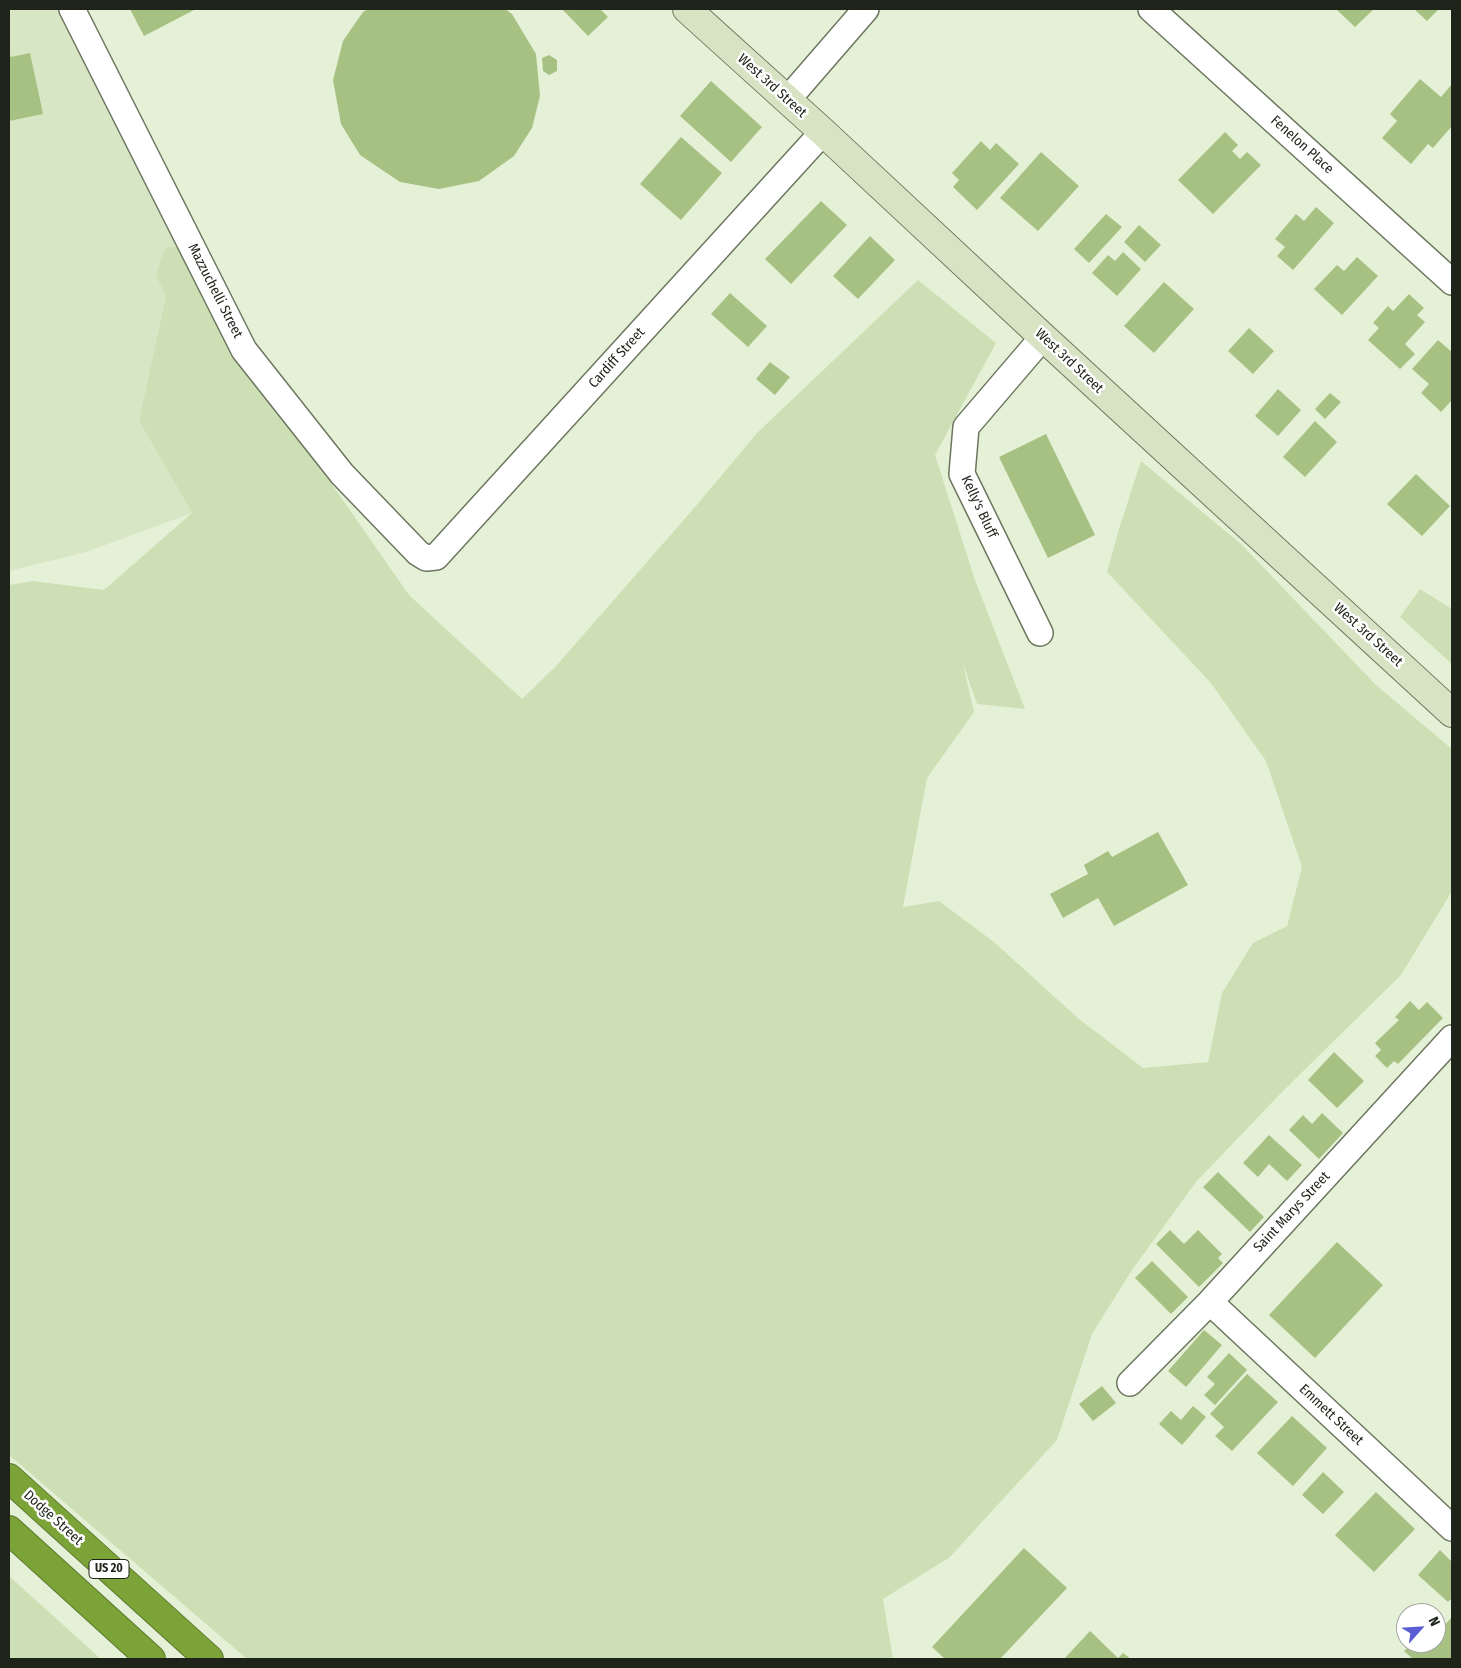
<!DOCTYPE html>
<style>
body{margin:0}
#map{position:relative;width:1461px;height:1668px;overflow:hidden;background:#e5f1d7;font-family:"Fira Sans Condensed",sans-serif}
canvas{display:block}
.frame{position:absolute;inset:0;border:10px solid #1f241a;pointer-events:none}
.north{position:absolute;left:1396px;top:1603px;width:50px;height:50px;box-sizing:border-box;background:#fff;border:1px solid #a5a7a3;border-radius:50%;rotate:64deg;font-size:14px;font-weight:700;line-height:20px;text-align:center;color:#1f241a}
.north::after{content:'';display:block;margin:auto;width:18px;height:22px;background:#595cd3;clip-path:polygon(50% 0,100% 100%,50% 72%,0 100%)}
</style>
<div id="map">
<canvas width="1461" height="1668"></canvas>
<div class="frame"></div>
<div class="north">N</div>
</div>
<script>
const ctx = document.querySelector('canvas').getContext('2d');
ctx.lineJoin = 'round';
function paint(path, color) {
  ctx.fillStyle = color;
  ctx.fill(path, 'evenodd');
}
function toPath(rows) {
  const path = new Path2D();
  for (const r of rows) {
    path.moveTo(r[0], r[1]);
    for (let i = 2; i < r.length; i += 2) path.lineTo(r[i], r[i + 1]);
  }
  return path;
}
function strokePath(path, color, width, dash) {
  ctx.strokeStyle = color;
  ctx.lineWidth = width;
  ctx.lineCap = dash ? 'butt' : 'round';
  ctx.setLineDash(dash || []);
  ctx.stroke(path);
}
function write(font, color, halo, rows, align = 'center') {
  ctx.font = font + ' "Fira Sans Condensed",sans-serif';
  ctx.lineWidth = 5;
  ctx.setLineDash([]);
  ctx.textBaseline = 'middle';
  ctx.strokeStyle = halo;
  ctx.fillStyle = color;
  for (const [text, x, y, turn = 0] of rows) {
    ctx.save();
    ctx.translate(x, y);
    ctx.rotate((+turn || 0) * Math.PI / 180);
    ctx.textAlign = isNaN(turn) ? turn : align;
    if (halo) ctx.strokeText(text, 0, 0);
    ctx.fillText(text, 0, 0);
    ctx.restore();
  }
}
paint(toPath([
 [9,9,60,9,244,358,139,421,192,513,86,552,9,571]
]), '#d7e6c5');
paint(toPath([
 [185,246,244,358,409,595,522,699,556,666,695,507,757,433,918,280,996,343,935,455,975,580,1025,709,977,704,963,664,974,712,927,778,903,907,939,901,994,942,1079,1019,1143,1068,1208,1062,1222,993,1253,943,1287,926,1302,867,1266,761,1210,682,1107,572,1119,529,1141,461,1241,544,1376,685,1452,749,1452,891,1401,975,1283,1091,1196,1182,1132,1270,1092,1334,1057,1440,950,1557,883,1599,893,1659,247,1659,9,1455,9,585,33,581,104,590,192,513,139,421,166,297,156,275,165,248],
 [1420,589,1452,609,1452,664,1400,617],
 [9,1576,101,1659,9,1659]
]), '#cde0b5');
paint(toPath([
 [130,9,193,9,194,10,144,36],
 [368,9,505,9,512,14,536,54,540,96,532,128,514,156,479,181,439,189,400,182,360,155,341,124,333,80,343,41,363,12],
 [562,9,600,9,608,17,588,36],
 [1336,9,1374,9,1355,27],
 [1414,9,1439,9,1427,21],
 [9,52,11,57,30,53,43,114,9,121],
 [549,55,557,60,557,71,549,75,543,71,542,58],
 [1420,79,1441,97,1452,84,1452,126,1433,148,1428,144,1411,164,1382,138,1397,121,1390,114],
 [711,81,762,127,731,162,680,116],
 [1225,132,1238,145,1232,151,1240,159,1247,152,1261,165,1213,214,1178,180],
 [681,137,722,173,681,220,640,184],
 [981,141,990,150,996,143,1019,164,977,210,953,187,959,180,952,173],
 [1041,152,1079,186,1038,231,1000,198],
 [821,201,847,225,791,284,765,259],
 [1316,207,1334,223,1293,270,1277,256,1285,247,1275,239,1296,214,1304,221],
 [1106,214,1122,227,1089,263,1074,249],
 [1139,225,1161,245,1145,262,1124,242],
 [870,236,895,260,858,299,833,276],
 [1123,252,1141,269,1117,296,1092,273,1108,255,1115,261],
 [1357,257,1378,276,1342,315,1314,289,1337,265,1344,271],
 [1164,282,1194,309,1154,353,1124,326],
 [730,293,767,326,748,347,711,314],
 [1409,294,1424,308,1417,315,1425,322,1405,344,1415,354,1400,369,1368,340,1379,328,1373,323,1388,306,1393,311],
 [1249,328,1274,351,1253,374,1228,351],
 [1438,340,1452,352,1452,400,1441,412,1421,393,1429,384,1412,369],
 [770,362,790,377,775,395,756,379],
 [1278,389,1301,410,1278,436,1255,416],
 [1330,393,1341,402,1325,419,1315,409],
 [1315,421,1337,442,1305,477,1283,457],
 [1046,434,1095,535,1048,558,999,457],
 [1416,474,1450,506,1422,536,1387,504],
 [1158,832,1188,885,1114,926,1098,898,1063,918,1050,894,1088,874,1084,865,1108,851,1112,857],
 [1410,1001,1419,1010,1427,1002,1443,1018,1398,1064,1394,1061,1387,1068,1375,1056,1381,1050,1375,1043,1399,1020,1395,1017],
 [1334,1052,1364,1081,1337,1108,1308,1080],
 [1322,1113,1343,1133,1319,1159,1289,1130,1303,1115,1312,1124],
 [1269,1135,1302,1165,1287,1181,1269,1164,1258,1177,1243,1163],
 [1218,1172,1264,1217,1250,1232,1203,1187],
 [1170,1230,1184,1244,1198,1230,1222,1254,1218,1258,1223,1263,1199,1287,1156,1244],
 [1337,1242,1383,1285,1315,1358,1269,1315],
 [1152,1261,1188,1297,1171,1314,1135,1278],
 [1204,1330,1222,1345,1186,1387,1168,1371],
 [1229,1353,1247,1370,1215,1405,1204,1395,1215,1384,1207,1377],
 [1247,1374,1278,1402,1232,1451,1215,1436,1224,1427,1210,1414],
 [1102,1386,1116,1403,1093,1421,1079,1404],
 [1193,1406,1206,1417,1182,1445,1159,1424,1171,1411,1181,1420],
 [1292,1416,1327,1448,1293,1486,1257,1453],
 [1323,1472,1344,1492,1323,1514,1302,1495],
 [1376,1492,1415,1529,1374,1572,1335,1535],
 [1024,1548,1067,1588,1000,1659,945,1659,932,1647],
 [1440,1550,1452,1562,1452,1598,1448,1602,1418,1575],
 [1452,1617,1452,1659,1413,1659,1404,1651,1412,1643,1436,1643,1436,1630,1438,1632],
 [1090,1631,1118,1658,1123,1653,1131,1659,1064,1659]
]), '#a7c183');
const street = toPath([
 [72,9,244,350,342,474,418,553,426,558,436,557,823,132],
 [1151,9,1452,282],
 [788,99,866,9],
 [1040,633,962,474,966,427,1043,337],
 [1210,1302,1452,1528],
 [1130,1383,1210,1302,1452,1038]
]);
const secondary = toPath([
 [687,9,823,132,1043,337,1452,713]
]);
const highway = toPath([
 [9,1478,209,1659],
 [9,1530,151,1659]
]);
strokePath(street, '#6c765f', 28);
strokePath(secondary, '#6c765f', 30);
strokePath(highway, '#5b772e', 30);
strokePath(street, '#fff', 25);
strokePath(secondary, '#d7e3c3', 28);
strokePath(highway, '#7ba338', 28);
for (const [x, y, w] of [
 [109,1569,40]
]) {
  const box = new Path2D();
  box.roundRect(x - w / 2, y - 9.5, w, 19, 4);
  ctx.fillStyle = '#fff';
  ctx.fill(box);
  strokePath(box, '#1f241a', 1);
}
write('bold 12px', '#1f241a', null, [
 ["US 20",109,1569]
]);
write('14px', '#1f241a', '#fff', [
 ["West 3rd Street",772,86,42],
 ["Fenelon Place",1302,145,42],
 ["Mazzuchelli Street",215,291,63],
 ["Cardiff Street",617,358,-48],
 ["West 3rd Street",1069,361,43],
 ["Kelly's Bluff",979,507,65],
 ["West 3rd Street",1368,635,42],
 ["Saint Marys Street",1292,1212,-47],
 ["Emmett Street",1331,1415,43],
 ["Dodge Street",53,1518,42]
]);
</script>
